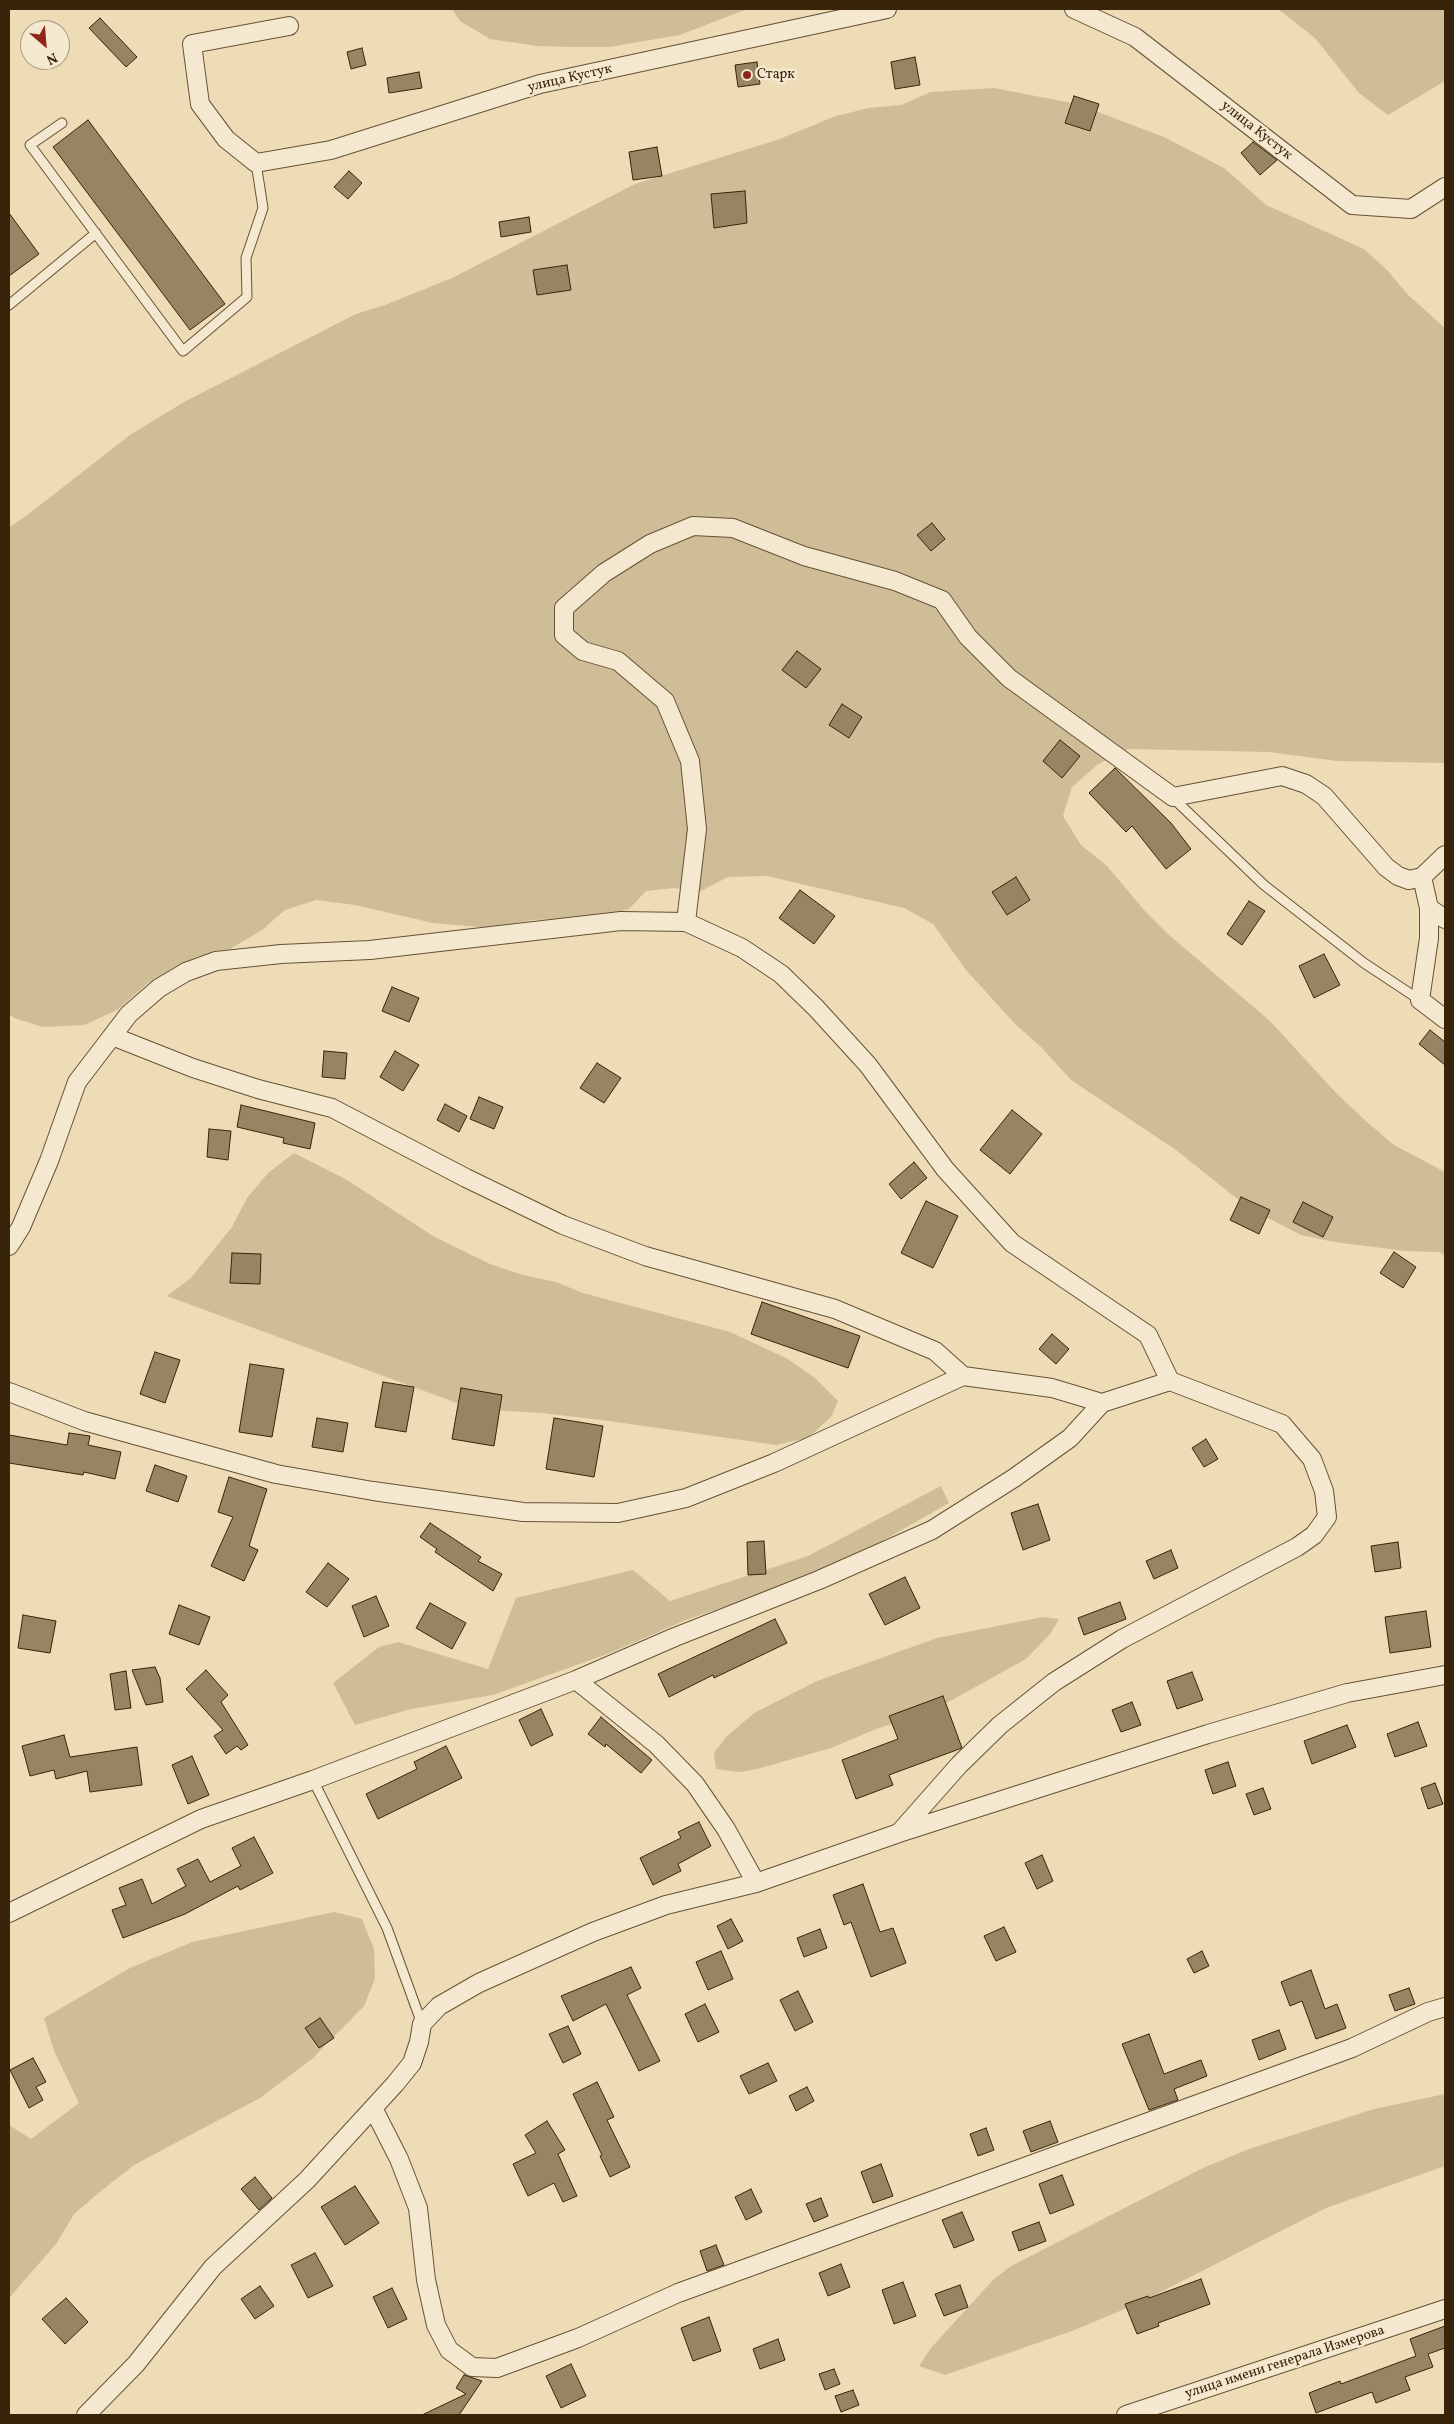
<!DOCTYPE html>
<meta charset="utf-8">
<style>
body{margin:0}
#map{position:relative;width:1454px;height:2424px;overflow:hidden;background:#eedcb6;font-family:Vollkorn,serif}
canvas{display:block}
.frame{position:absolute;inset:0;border:10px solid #382408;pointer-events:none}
.north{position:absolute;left:20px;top:20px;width:50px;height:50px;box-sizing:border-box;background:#f4e8d0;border:1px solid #a99a80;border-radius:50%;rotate:153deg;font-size:14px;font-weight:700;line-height:20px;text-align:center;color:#382408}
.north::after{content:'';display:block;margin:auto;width:18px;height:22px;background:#8f2418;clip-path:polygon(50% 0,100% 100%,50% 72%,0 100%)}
</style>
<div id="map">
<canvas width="1454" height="2424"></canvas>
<div class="frame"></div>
<div class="north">N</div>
</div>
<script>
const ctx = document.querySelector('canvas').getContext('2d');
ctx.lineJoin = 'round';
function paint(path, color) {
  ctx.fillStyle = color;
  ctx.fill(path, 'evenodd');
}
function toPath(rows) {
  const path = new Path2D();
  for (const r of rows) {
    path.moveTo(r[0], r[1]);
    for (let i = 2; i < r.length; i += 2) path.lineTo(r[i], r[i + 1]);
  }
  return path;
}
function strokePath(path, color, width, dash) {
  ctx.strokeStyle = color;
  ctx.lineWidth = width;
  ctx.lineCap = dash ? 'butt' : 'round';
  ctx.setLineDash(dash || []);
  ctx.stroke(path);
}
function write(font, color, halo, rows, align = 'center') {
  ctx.font = font + ' Vollkorn,serif';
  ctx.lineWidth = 5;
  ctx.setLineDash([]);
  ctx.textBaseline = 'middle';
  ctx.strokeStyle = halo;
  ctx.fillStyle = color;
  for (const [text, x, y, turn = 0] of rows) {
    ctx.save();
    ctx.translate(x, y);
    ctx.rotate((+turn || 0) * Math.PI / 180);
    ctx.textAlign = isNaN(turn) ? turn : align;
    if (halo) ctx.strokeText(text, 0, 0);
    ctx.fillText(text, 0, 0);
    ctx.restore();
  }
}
paint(toPath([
 [452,9,747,9,680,35,609,47,572,47,537,46,490,39,460,21],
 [1278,9,1445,9,1445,81,1388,115,1359,93,1315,38],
 [994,88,1077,104,1164,137,1224,168,1266,205,1364,249,1387,270,1408,295,1445,328,1445,763,1337,761,1269,752,1128,749,1097,765,1072,787,1063,816,1081,845,1107,866,1144,910,1168,934,1270,1021,1338,1095,1367,1122,1394,1145,1445,1172,1445,1255,1439,1252,1405,1251,1334,1242,1301,1235,1268,1218,1236,1198,1176,1150,1071,1080,1041,1047,1015,1024,966,970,933,924,904,908,767,876,728,877,699,892,674,888,646,891,629,909,599,917,533,920,491,928,433,923,355,905,316,900,285,910,262,930,230,949,196,957,148,983,117,1010,84,1025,43,1027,14,1018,9,1014,9,527,26,516,130,435,184,402,356,314,385,305,452,278,635,184,777,140,836,116,869,108,901,105,931,92],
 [294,1153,347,1180,433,1236,490,1264,523,1275,556,1282,583,1293,730,1332,786,1358,814,1377,838,1401,831,1417,808,1438,776,1445,609,1421,542,1413,473,1409,167,1296,191,1278,232,1227,247,1198,268,1173],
 [941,1486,949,1503,877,1544,807,1578,686,1620,610,1653,493,1695,411,1709,355,1725,333,1683,379,1647,398,1642,488,1669,516,1598,633,1570,670,1601,808,1556],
 [1043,1617,1059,1619,1051,1633,1026,1659,932,1711,876,1729,831,1748,757,1769,739,1772,716,1769,714,1753,726,1737,754,1713,817,1681,937,1638],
 [334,1912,362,1919,374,1949,375,1979,364,2006,312,2059,260,2098,134,2165,101,2191,74,2214,56,2244,9,2298,9,2125,31,2139,79,2103,54,2051,44,2018,130,1968,192,1942],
 [1445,2094,1445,2166,1326,2208,1139,2303,1072,2331,945,2375,919,2366,931,2348,993,2280,1011,2266,1203,2168,1249,2149,1374,2109]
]), '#cfbd98');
const building = toPath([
 [100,18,137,57,126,67,89,28,100,18],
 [362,48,366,65,351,69,347,52,362,48],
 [915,57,920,85,895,89,891,62,915,57],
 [757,62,760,84,738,87,735,65,757,62],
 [419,72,422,88,389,93,387,78,419,72],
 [1074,96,1099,104,1090,131,1065,123,1074,96],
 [88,120,225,304,190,330,53,147,88,120],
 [1253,142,1277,160,1260,175,1241,153,1253,142],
 [657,147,662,176,633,180,629,152,657,147],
 [349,171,362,183,348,199,334,187,349,171],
 [745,191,747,223,714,228,711,194,745,191],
 [9,213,39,254,9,276,9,213],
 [529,217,531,232,501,237,499,222,529,217],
 [567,265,571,290,537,295,533,270,567,265],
 [932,523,945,539,931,551,917,535,932,523],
 [797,651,821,669,806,688,782,670,797,651],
 [842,704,862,717,849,738,829,725,842,704],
 [1060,740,1080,756,1062,778,1043,761,1060,740],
 [1115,768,1171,823,1191,849,1166,869,1132,826,1126,832,1089,793,1115,768],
 [1016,877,1030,900,1007,915,992,892,1016,877],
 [800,890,835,916,814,944,779,918,800,890],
 [1249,901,1265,911,1242,945,1227,934,1249,901],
 [1324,954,1340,985,1314,998,1299,966,1324,954],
 [392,987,419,998,409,1022,382,1011,392,987],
 [1430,1030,1445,1042,1445,1065,1419,1044,1430,1030],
 [324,1051,347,1053,345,1079,322,1077,324,1051],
 [395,1051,419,1065,403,1091,380,1077,395,1051],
 [597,1063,621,1078,604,1103,580,1088,597,1063],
 [479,1097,503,1107,494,1129,470,1119,479,1097],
 [445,1104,467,1116,459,1132,437,1120,445,1104],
 [241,1105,315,1123,310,1149,283,1143,284,1138,237,1127,241,1105],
 [1012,1110,1042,1134,1010,1174,980,1150,1012,1110],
 [209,1129,231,1131,228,1160,207,1157,209,1129],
 [914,1162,927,1178,901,1199,889,1184,914,1162],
 [1241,1197,1270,1210,1259,1234,1230,1220,1241,1197],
 [926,1201,958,1216,933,1268,901,1253,926,1201],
 [1303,1202,1333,1217,1323,1237,1293,1222,1303,1202],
 [1394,1252,1416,1267,1403,1288,1380,1273,1394,1252],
 [232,1253,261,1254,260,1284,230,1283,232,1253],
 [762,1302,860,1336,848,1368,751,1334,762,1302],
 [1052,1334,1069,1349,1056,1364,1039,1349,1052,1334],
 [155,1352,180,1360,165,1403,140,1394,155,1352],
 [250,1364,284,1369,272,1437,239,1432,250,1364],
 [383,1382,414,1387,406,1432,375,1427,383,1382],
 [461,1388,502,1395,494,1446,452,1439,461,1388],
 [317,1418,348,1423,343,1452,312,1447,317,1418],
 [554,1418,603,1426,594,1477,546,1469,554,1418],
 [69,1433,90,1436,88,1445,121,1452,115,1479,84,1472,83,1475,9,1463,9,1435,67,1445,69,1433],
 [1206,1439,1218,1459,1204,1467,1192,1448,1206,1439],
 [155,1465,187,1476,178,1502,146,1491,155,1465],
 [229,1477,267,1489,249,1546,258,1550,244,1581,211,1566,233,1517,218,1512,229,1477],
 [1038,1504,1050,1540,1023,1550,1011,1513,1038,1504],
 [430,1523,481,1557,478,1561,502,1574,493,1591,435,1552,437,1549,420,1537,430,1523],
 [764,1541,766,1574,748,1575,747,1542,764,1541],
 [1398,1542,1401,1568,1375,1572,1371,1546,1398,1542],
 [1171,1550,1178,1568,1154,1579,1146,1561,1171,1550],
 [328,1563,349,1579,327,1607,306,1592,328,1563],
 [905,1577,920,1608,885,1625,869,1594,905,1577],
 [376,1596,389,1626,364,1637,352,1606,376,1596],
 [1120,1602,1126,1619,1084,1635,1078,1618,1120,1602],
 [430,1603,466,1623,452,1649,416,1628,430,1603],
 [179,1605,210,1617,199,1645,169,1634,179,1605],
 [1426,1611,1431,1647,1390,1653,1385,1617,1426,1611],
 [23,1615,56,1621,50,1653,18,1648,23,1615],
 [775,1619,787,1643,714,1678,713,1675,669,1697,658,1674,775,1619],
 [155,1667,160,1678,163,1702,146,1705,132,1670,155,1667],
 [206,1670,228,1695,221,1702,248,1745,241,1750,237,1746,226,1754,214,1736,223,1730,186,1689,206,1670],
 [126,1671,131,1708,115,1710,110,1674,126,1671],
 [1192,1672,1203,1700,1177,1709,1167,1681,1192,1672],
 [943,1696,962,1748,889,1775,893,1785,856,1799,842,1760,898,1739,889,1716,943,1696],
 [1132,1702,1141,1725,1121,1732,1112,1710,1132,1702],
 [541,1709,553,1735,531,1746,519,1720,541,1709],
 [601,1717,652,1760,641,1773,606,1744,605,1747,588,1734,601,1717],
 [1418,1722,1427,1746,1395,1757,1387,1734,1418,1722],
 [1347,1725,1356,1747,1312,1764,1304,1741,1347,1725],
 [64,1735,70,1757,137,1747,142,1785,90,1792,87,1771,56,1779,54,1770,30,1776,22,1746,64,1735],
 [446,1746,462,1778,378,1819,366,1794,417,1769,414,1762,446,1746],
 [192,1756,209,1795,188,1804,172,1765,192,1756],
 [1228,1762,1236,1786,1213,1794,1205,1770,1228,1762],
 [1435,1783,1443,1804,1428,1809,1421,1788,1435,1783],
 [1263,1788,1271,1809,1254,1815,1246,1794,1263,1788],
 [699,1822,711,1846,678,1864,681,1871,653,1885,640,1858,681,1838,678,1832,699,1822],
 [254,1837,273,1873,240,1890,238,1886,185,1914,123,1938,112,1910,126,1905,119,1888,142,1879,152,1904,186,1886,177,1869,198,1859,210,1882,241,1866,232,1848,254,1837],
 [1042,1855,1053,1881,1037,1889,1025,1863,1042,1855],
 [863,1884,880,1932,893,1928,906,1963,871,1977,851,1922,844,1925,833,1895,863,1884],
 [731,1919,743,1941,728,1949,717,1926,731,1919],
 [1004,1927,1016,1952,996,1961,984,1936,1004,1927],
 [820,1929,827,1948,804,1957,797,1938,820,1929],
 [721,1951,733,1979,708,1990,696,1962,721,1951],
 [1202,1951,1209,1966,1194,1973,1187,1959,1202,1951],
 [631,1967,641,1988,627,1995,660,2061,639,2071,606,2004,573,2021,561,1996,631,1967],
 [1311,1970,1325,2009,1337,2004,1346,2028,1316,2039,1302,2001,1290,2006,1281,1982,1311,1970],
 [1409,1988,1415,2004,1395,2011,1389,1995,1409,1988],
 [798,1991,813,2022,795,2031,780,2000,798,1991],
 [705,2004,719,2032,698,2042,685,2014,705,2004],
 [320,2018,334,2038,319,2048,305,2028,320,2018],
 [568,2026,581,2054,563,2063,549,2034,568,2026],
 [1279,2030,1286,2049,1259,2060,1252,2040,1279,2030],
 [1149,2034,1164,2074,1201,2060,1207,2076,1174,2089,1178,2100,1149,2110,1122,2044,1149,2034],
 [33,2058,46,2082,36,2087,43,2100,29,2108,10,2070,33,2058],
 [768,2063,777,2081,749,2094,740,2076,768,2063],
 [597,2082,614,2117,607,2120,630,2167,610,2177,600,2156,602,2155,573,2094,597,2082],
 [807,2087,814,2101,796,2111,789,2096,807,2087],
 [547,2121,565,2150,558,2154,577,2196,563,2202,554,2183,528,2196,513,2164,536,2153,525,2135,547,2121],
 [1050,2121,1058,2142,1031,2152,1023,2131,1050,2121],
 [986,2128,994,2150,978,2156,970,2134,986,2128],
 [881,2164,893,2196,873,2203,861,2172,881,2164],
 [1062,2175,1074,2205,1050,2214,1039,2184,1062,2175],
 [255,2177,272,2198,259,2210,241,2189,255,2177],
 [355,2186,379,2223,345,2245,321,2207,355,2186],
 [751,2189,762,2212,746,2220,735,2197,751,2189],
 [821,2198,828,2216,814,2222,806,2204,821,2198],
 [962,2212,974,2240,954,2248,942,2220,962,2212],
 [1039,2222,1046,2241,1019,2251,1012,2232,1039,2222],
 [716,2245,724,2265,707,2271,700,2251,716,2245],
 [315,2253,333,2286,308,2298,291,2265,315,2253],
 [841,2264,850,2287,828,2296,819,2273,841,2264],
 [1201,2279,1210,2304,1158,2323,1159,2326,1137,2334,1125,2304,1148,2296,1149,2298,1201,2279],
 [903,2282,916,2316,894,2324,882,2290,903,2282],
 [960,2285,968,2307,944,2316,935,2294,960,2285],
 [260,2286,274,2306,255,2319,241,2299,260,2286],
 [392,2288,407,2319,388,2328,373,2297,392,2288],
 [66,2298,88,2322,65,2344,42,2319,66,2298],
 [709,2317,721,2351,693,2361,681,2328,709,2317],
 [1445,2326,1445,2348,1428,2354,1433,2367,1405,2377,1410,2390,1376,2403,1372,2392,1316,2413,1309,2393,1340,2381,1341,2384,1416,2356,1410,2339,1445,2326],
 [778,2339,785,2360,760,2369,753,2349,778,2339],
 [571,2364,586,2396,561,2408,546,2376,571,2364],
 [834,2369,840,2384,825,2390,819,2374,834,2369],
 [464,2375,482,2381,459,2415,422,2415,466,2394,456,2388,464,2375],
 [853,2390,859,2405,841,2412,835,2396,853,2390]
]);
paint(building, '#978462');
strokePath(building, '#382408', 1);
const service = toPath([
 [62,123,30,145,183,351,247,297,246,258,263,208,256,163],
 [9,305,96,233],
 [1173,798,1264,885,1364,963,1420,1000],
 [313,1780,387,1928,422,2024]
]);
const minor = toPath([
 [1074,9,1135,37,1352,205,1411,209,1445,187],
 [289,26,192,44,200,104,226,139,256,163,331,150,540,84,887,9],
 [1422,877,1429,908,1429,938,1420,1000,1445,1019],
 [1429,908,1445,919],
 [686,922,697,829,690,761,665,701,618,661,583,651,564,635,564,608,604,573,650,544,693,526,733,528,804,556,895,581,942,600,968,637,1009,678,1173,797,1282,776,1306,784,1324,796,1386,867,1398,876,1409,880,1422,877,1445,855],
 [112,1036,193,1068,258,1089,332,1108,466,1178,563,1225,645,1256,835,1309,935,1351,963,1376,1052,1388,1102,1403],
 [9,1246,21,1227,49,1161,77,1082,129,1014,159,988,186,972,216,961,281,954,370,950,621,921,686,922,742,948,781,974,816,1008,868,1065,945,1169,1012,1243,1148,1335,1170,1381,1282,1424,1312,1459,1324,1491,1327,1517,1314,1535,1297,1547,1122,1639,1054,1682,1000,1725,959,1765,899,1833],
 [9,1392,84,1421,276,1474,373,1491,523,1512,618,1513,686,1498,774,1463,963,1376],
 [576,1680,656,1744,695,1784,726,1829,756,1883],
 [9,1913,201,1819,313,1780,576,1680,675,1637,819,1580,932,1530,1014,1478,1070,1438,1102,1403,1170,1381],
 [373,2108,399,2159,418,2208,426,2280,436,2325,449,2350,472,2367,497,2368,578,2338,678,2293,1352,2048,1428,2012,1445,2007],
 [86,2415,136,2364,213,2267,307,2180,395,2084,412,2063,419,2042,422,2024,439,2006,479,1983,593,1932,666,1905,756,1883,899,1833,1208,1734,1347,1693,1445,1675],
 [1126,2415,1445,2309]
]);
strokePath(service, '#665234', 11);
strokePath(minor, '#665234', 20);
strokePath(service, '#f4e8d0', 9);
strokePath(minor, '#f4e8d0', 18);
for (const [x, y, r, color] of [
 [747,75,5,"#8f2418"]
]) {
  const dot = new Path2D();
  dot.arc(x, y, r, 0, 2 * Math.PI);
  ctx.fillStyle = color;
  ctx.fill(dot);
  strokePath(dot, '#f4e8d0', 2);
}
write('14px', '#382408', '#f4e8d0', [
 ["Старк",757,75]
], 'left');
write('14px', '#382408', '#f4e8d0', [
 ["улица Кустук",570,79,-13],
 ["улица Кустук",1256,131,38],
 ["улица имени генерала Измерова",1285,2363,-18]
]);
</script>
